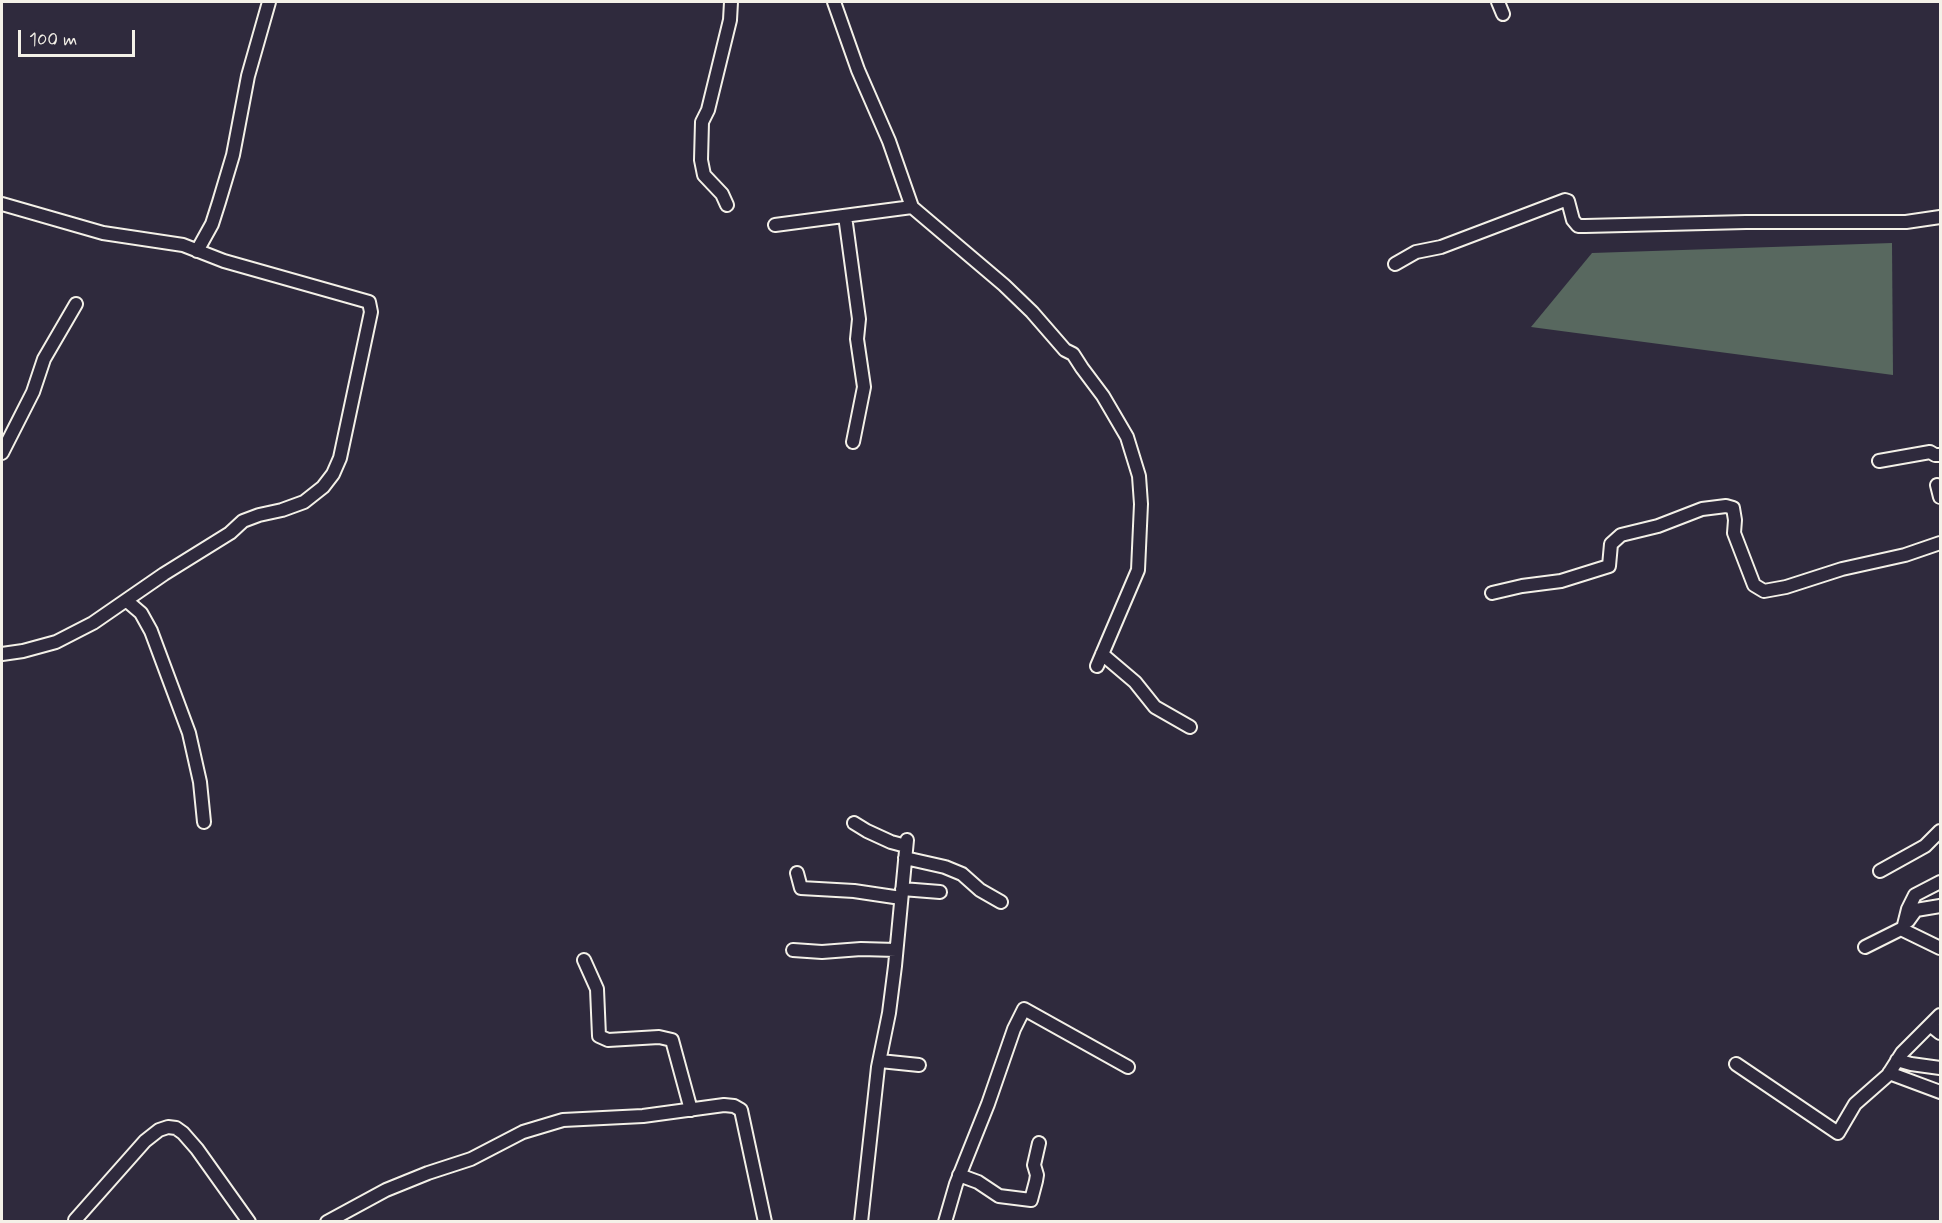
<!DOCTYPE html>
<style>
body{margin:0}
#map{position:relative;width:1942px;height:1223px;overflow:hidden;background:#2f2a3d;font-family:Mynerve,sans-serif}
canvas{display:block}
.frame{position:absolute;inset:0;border:3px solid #f4f1e8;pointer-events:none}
.scale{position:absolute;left:18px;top:30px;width:117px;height:27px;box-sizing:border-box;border:3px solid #f4f1e8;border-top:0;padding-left:8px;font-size:18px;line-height:21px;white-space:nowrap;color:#f4f1e8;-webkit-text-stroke:4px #2f2a3d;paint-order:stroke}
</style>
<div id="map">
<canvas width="1942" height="1223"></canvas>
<div class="frame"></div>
<div class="scale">100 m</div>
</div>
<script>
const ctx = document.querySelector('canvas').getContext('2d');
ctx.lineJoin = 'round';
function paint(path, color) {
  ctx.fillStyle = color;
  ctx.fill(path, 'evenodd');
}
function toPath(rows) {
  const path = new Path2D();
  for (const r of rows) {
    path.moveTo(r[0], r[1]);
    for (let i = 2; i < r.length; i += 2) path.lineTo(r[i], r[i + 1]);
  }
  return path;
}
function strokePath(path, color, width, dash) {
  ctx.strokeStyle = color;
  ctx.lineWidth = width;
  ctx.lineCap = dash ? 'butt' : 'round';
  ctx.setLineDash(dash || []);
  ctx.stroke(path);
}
paint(toPath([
 [1892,243,1893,375,1531,327,1592,253]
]), '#58685f');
const minor = toPath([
 [834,2,858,70,889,141,912,207,1004,285,1032,312,1065,350,1073,354,1082,368,1103,396,1127,437,1139,476,1141,504,1138,570,1097,666],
 [1498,2,1503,14],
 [2,204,103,233,183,245,224,261,369,302,371,312,340,458,333,474,323,487,304,502,282,510,259,515,243,521,230,533,164,574,93,623,56,642,23,651,2,654],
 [727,205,722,194,704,175,701,160,702,122,708,110,730,20,731,2],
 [845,216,859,319,857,339,864,387,853,442],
 [775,225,912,207],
 [197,251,212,224,219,202,233,155,248,76,269,2],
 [1395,264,1416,252,1441,247,1565,200,1568,201,1573,220,1578,226,1585,226,1746,222,1906,222,1940,217],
 [2,453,33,392,44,359,76,304],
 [1879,461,1930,452,1935,455,1940,455],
 [1937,485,1940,497],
 [1492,593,1522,586,1561,581,1609,566,1611,544,1621,535,1658,526,1702,509,1726,506,1733,508,1735,520,1734,533,1754,585,1764,591,1786,587,1842,569,1905,555,1940,543],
 [127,601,141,613,151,631,189,733,200,782,204,822],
 [1102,654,1135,682,1155,707,1190,727],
 [854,823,867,831,891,842,906,846],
 [905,858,945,867,962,874,980,890,1001,902],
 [1880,871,1925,846,1940,831],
 [797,873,801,888,854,891,901,898],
 [902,889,940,892],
 [1908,921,1916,910,1940,906],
 [1904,925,1908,909,1915,895,1940,882],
 [1865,947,1901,929,1940,948],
 [793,950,822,952,861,949,896,950],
 [584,960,597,989,599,1036,608,1040,659,1037,672,1040,691,1110],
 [1930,1025,1940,1033],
 [1897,1060,1911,1064,1940,1068],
 [880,1061,919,1065],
 [1736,1064,1838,1133,1855,1104,1888,1075,1902,1053,1940,1015],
 [1889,1073,1940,1092],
 [959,1175,978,1182,999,1196,1031,1200,1036,1181,1037,1175,1034,1165,1039,1143],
 [75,1220,145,1141,159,1130,168,1127,176,1128,183,1133,197,1149,249,1222],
 [327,1222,386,1190,428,1173,471,1159,523,1132,563,1120,643,1116,724,1105,734,1106,741,1110,765,1222],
 [861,1222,878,1067,889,1013,895,966,907,840],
 [945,1222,956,1184,988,1104,1014,1029,1024,1009,1128,1067]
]);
strokePath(minor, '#f4f1e8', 16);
strokePath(minor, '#2f2a3d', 12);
</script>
